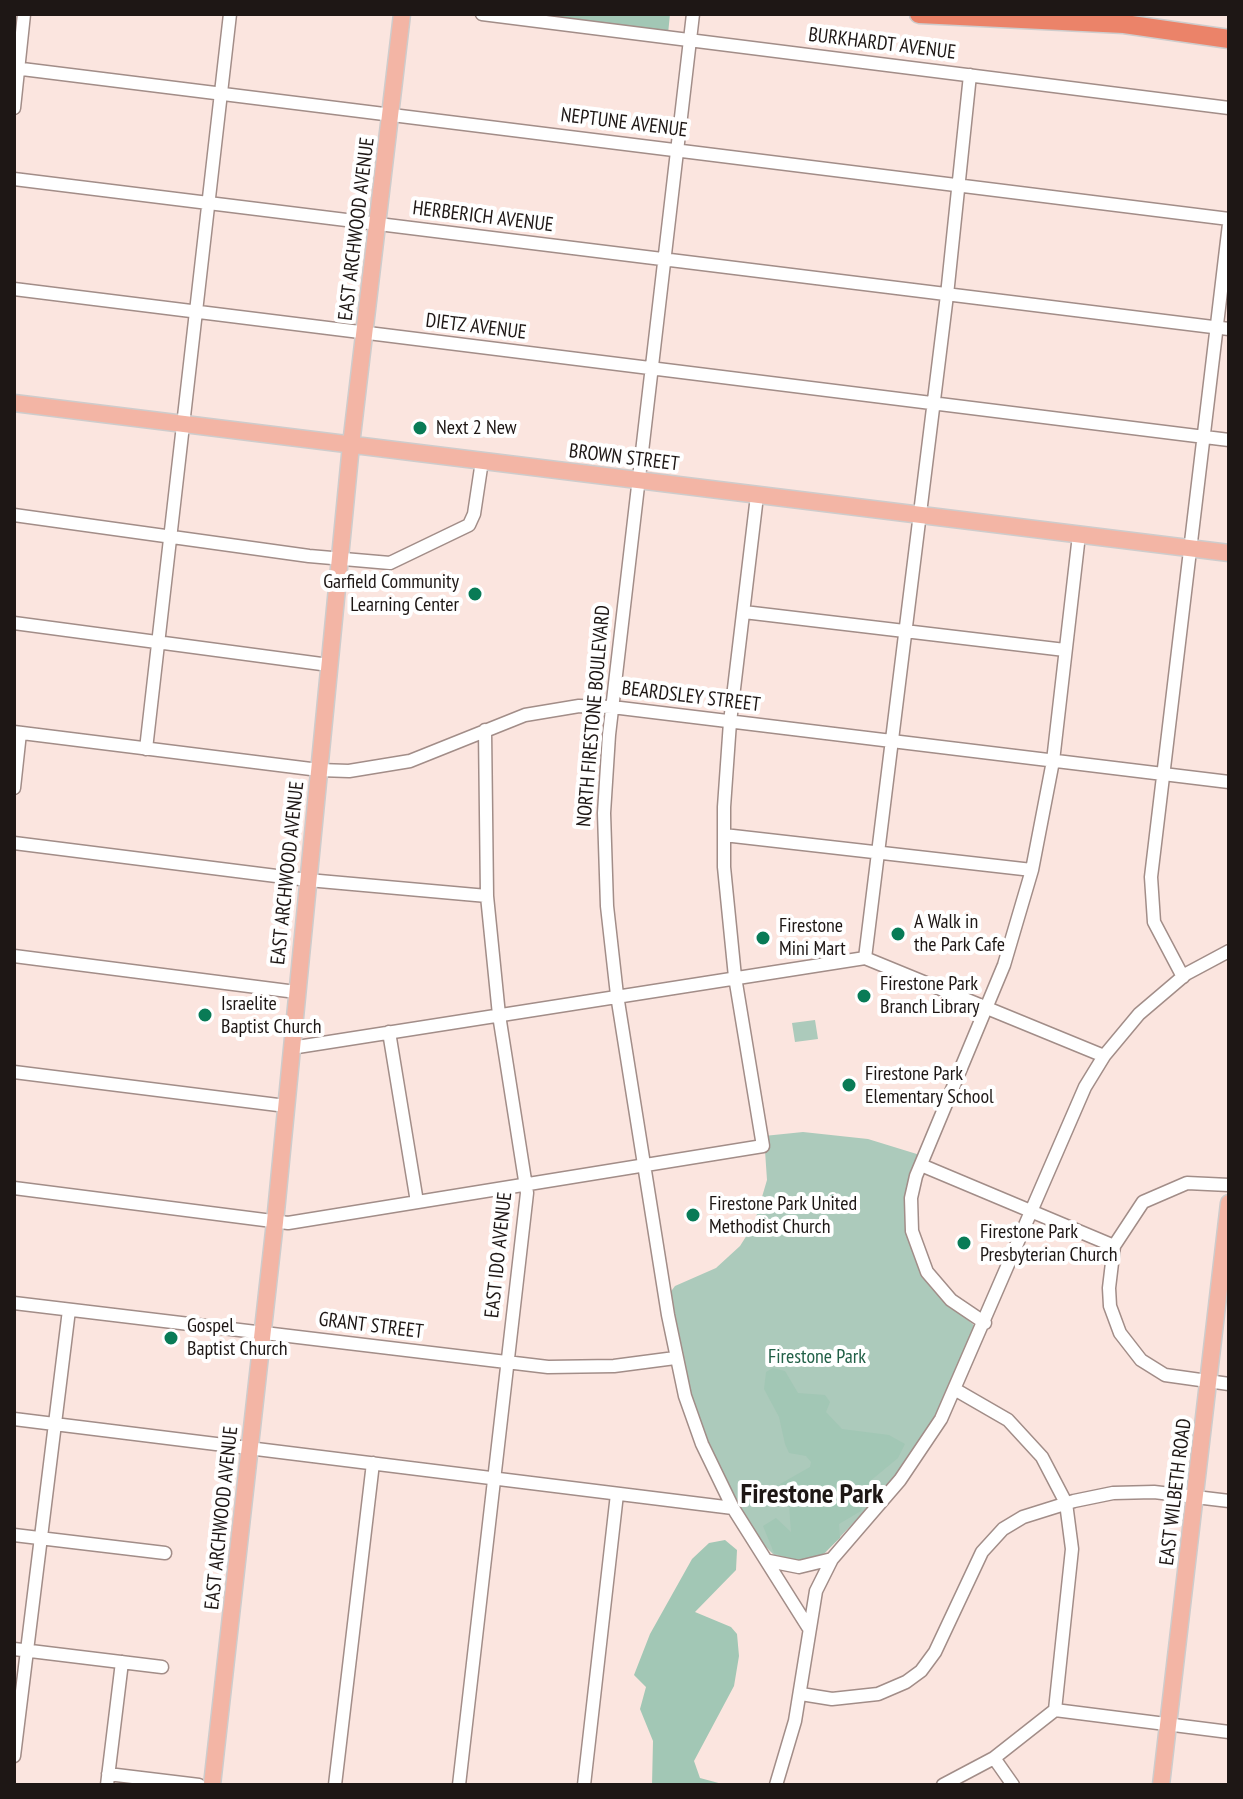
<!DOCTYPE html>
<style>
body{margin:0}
#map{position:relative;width:1243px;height:1799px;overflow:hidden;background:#fbe5df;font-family:"PT Sans Narrow",sans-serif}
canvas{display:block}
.frame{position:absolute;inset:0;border:16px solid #1e1715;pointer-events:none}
</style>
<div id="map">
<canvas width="1243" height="1799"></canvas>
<div class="frame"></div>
</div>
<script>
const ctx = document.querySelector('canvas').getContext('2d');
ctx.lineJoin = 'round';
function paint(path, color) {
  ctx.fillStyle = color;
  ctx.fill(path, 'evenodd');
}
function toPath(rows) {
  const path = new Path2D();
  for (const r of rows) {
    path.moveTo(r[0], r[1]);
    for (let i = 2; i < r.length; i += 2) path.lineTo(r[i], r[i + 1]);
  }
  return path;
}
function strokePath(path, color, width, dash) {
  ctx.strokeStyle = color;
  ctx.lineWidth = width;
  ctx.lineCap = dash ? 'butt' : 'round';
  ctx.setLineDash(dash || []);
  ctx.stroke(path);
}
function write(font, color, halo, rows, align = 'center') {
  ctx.font = font + ' "PT Sans Narrow",sans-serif';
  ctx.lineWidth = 8;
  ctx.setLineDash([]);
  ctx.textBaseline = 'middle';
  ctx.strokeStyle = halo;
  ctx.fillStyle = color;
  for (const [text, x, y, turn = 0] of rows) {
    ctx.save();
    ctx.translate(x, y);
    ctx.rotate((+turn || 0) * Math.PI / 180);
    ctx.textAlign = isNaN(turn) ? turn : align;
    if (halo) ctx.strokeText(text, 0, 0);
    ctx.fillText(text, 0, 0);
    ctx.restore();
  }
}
paint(toPath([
 [815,1020,818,1039,795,1042,792,1023],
 [803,1132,868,1139,920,1155,906,1221,910,1245,931,1288,976,1327,943,1404,892,1482,825,1553,800,1561,774,1555,762,1543,733,1496,703,1434,690,1395,669,1294,675,1286,716,1268,740,1246,754,1224,767,1180,764,1136]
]), '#accabb');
paint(toPath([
 [517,14,670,14,668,34],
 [773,1368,785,1371,798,1393,825,1395,830,1402,826,1412,842,1429,889,1435,905,1444,898,1458,869,1482,861,1511,839,1524,840,1538,822,1555,810,1559,793,1560,774,1553,763,1526,776,1518,791,1532,789,1505,779,1501,780,1484,810,1467,811,1462,806,1456,789,1453,785,1444,779,1417,764,1389,766,1372],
 [725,1540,737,1550,736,1570,695,1612,731,1627,737,1634,739,1656,734,1686,694,1761,700,1778,726,1785,652,1785,653,1741,640,1709,646,1687,634,1675,650,1634,692,1559,709,1543]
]), '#a2c7b5');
const minor = toPath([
 [482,14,1229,108],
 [693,14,609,735,604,813,607,906,617,995,668,1315,685,1396,702,1444,733,1508,808,1627],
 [14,68,1229,219],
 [14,108,24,14],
 [14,179,1229,329],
 [14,289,1229,440],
 [14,515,309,556,390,563,469,525,474,514,482,461],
 [744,612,1065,650],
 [14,623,329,665],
 [14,732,319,770,349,771,410,761,525,715,579,706,612,707,1229,782],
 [146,749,230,14],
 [14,788,20,733],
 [724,835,1032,870],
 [14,843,308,880,487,896],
 [14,956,296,992],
 [865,958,947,295,970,75],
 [1183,977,1154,922,1151,877,1229,224],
 [389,1032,417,1202],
 [291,1048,865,958,1104,1056],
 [14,1072,286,1106],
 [921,1165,1114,1246],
 [1229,1185,1187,1183,1143,1202,1114,1246,1109,1288,1110,1306,1120,1333,1141,1360,1165,1375,1229,1384],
 [14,1188,288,1223,763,1146,735,977,724,867,724,807,730,722,757,496],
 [14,1303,548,1367,614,1366,675,1358],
 [985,1323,951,1300,927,1272,912,1231,911,1198,916,1176,1004,965,1032,870,1053,761,1079,535],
 [14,1419,733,1508],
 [14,1535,165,1553],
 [769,1561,799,1567,832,1559],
 [14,1649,162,1667],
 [801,1694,832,1699,878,1694,906,1682,921,1671,935,1652,982,1552,1003,1529,1023,1517,1074,1501,1113,1493,1154,1492,1229,1501],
 [1055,1710,1229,1732],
 [14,1756,69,1310],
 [994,1758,1013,1785],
 [108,1774,199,1785],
 [107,1785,122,1662],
 [335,1785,373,1463],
 [459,1785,527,1193,499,1015,487,896,485,730],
 [584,1785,617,1494],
 [776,1785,795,1721,816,1591,832,1559,900,1480,941,1419,1085,1087,1104,1056,1139,1014,1186,974,1229,951],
 [943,1785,994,1758,1055,1710,1072,1549,1066,1503,1042,1457,1008,1420,956,1390]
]);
const major = toPath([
 [14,403,1229,553],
 [212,1785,275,1222,351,445,402,14],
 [1161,1785,1229,1203]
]);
const highway = toPath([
 [919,14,1124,24,1229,39]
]);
strokePath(minor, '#a28d88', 15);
strokePath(major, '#cecccc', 19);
strokePath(highway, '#cecccc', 21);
strokePath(minor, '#fff', 12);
strokePath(major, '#f3b5a5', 16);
strokePath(highway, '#eb8369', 18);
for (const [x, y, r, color] of [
 [420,428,8,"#097b56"],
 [475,594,8,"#097b56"],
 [898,934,8,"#097b56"],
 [763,938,8,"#097b56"],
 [864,996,8,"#097b56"],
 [205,1015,8,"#097b56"],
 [849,1085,8,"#097b56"],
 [693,1215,8,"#097b56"],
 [964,1243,8,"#097b56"],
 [171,1338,8,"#097b56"]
]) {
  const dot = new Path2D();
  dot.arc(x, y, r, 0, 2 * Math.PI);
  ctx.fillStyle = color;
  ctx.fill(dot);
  strokePath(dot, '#fff', 3);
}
write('20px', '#1e1715', '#fff', [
 ["BURKHARDT AVENUE",882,44,7],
 ["NEPTUNE AVENUE",624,123,7],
 ["HERBERICH AVENUE",483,217,7],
 ["EAST ARCHWOOD AVENUE",357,229,-83],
 ["DIETZ AVENUE",476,327,7],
 ["BROWN STREET",624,458,7],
 ["BEARDSLEY STREET",691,697,7],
 ["NORTH FIRESTONE BOULEVARD",594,716,-85],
 ["EAST ARCHWOOD AVENUE",288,873,-84],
 ["EAST IDO AVENUE",499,1255,-84],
 ["GRANT STREET",371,1326,7],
 ["EAST WILBETH ROAD",1176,1492,-83],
 ["EAST ARCHWOOD AVENUE",222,1518,-84]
]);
write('20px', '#1e1715', '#fff', [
 ["Next 2 New",436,428],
 ["Garfield Community",459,582,"right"],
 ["Learning Center",459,605,"right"],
 ["A Walk in",914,922],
 ["the Park Cafe",914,945],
 ["Firestone",779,926],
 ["Mini Mart",779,949],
 ["Firestone Park",880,984],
 ["Branch Library",880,1007],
 ["Israelite",221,1004],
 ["Baptist Church",221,1027],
 ["Firestone Park",865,1074],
 ["Elementary School",865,1097],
 ["Firestone Park United",709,1204],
 ["Methodist Church",709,1227],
 ["Firestone Park",980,1232],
 ["Presbyterian Church",980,1255],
 ["Gospel",187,1326],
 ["Baptist Church",187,1349]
], 'left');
write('20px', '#216047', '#fff', [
 ["Firestone Park",817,1357]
]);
write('bold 28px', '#1e1715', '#fff', [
 ["Firestone Park",812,1495]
]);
</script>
